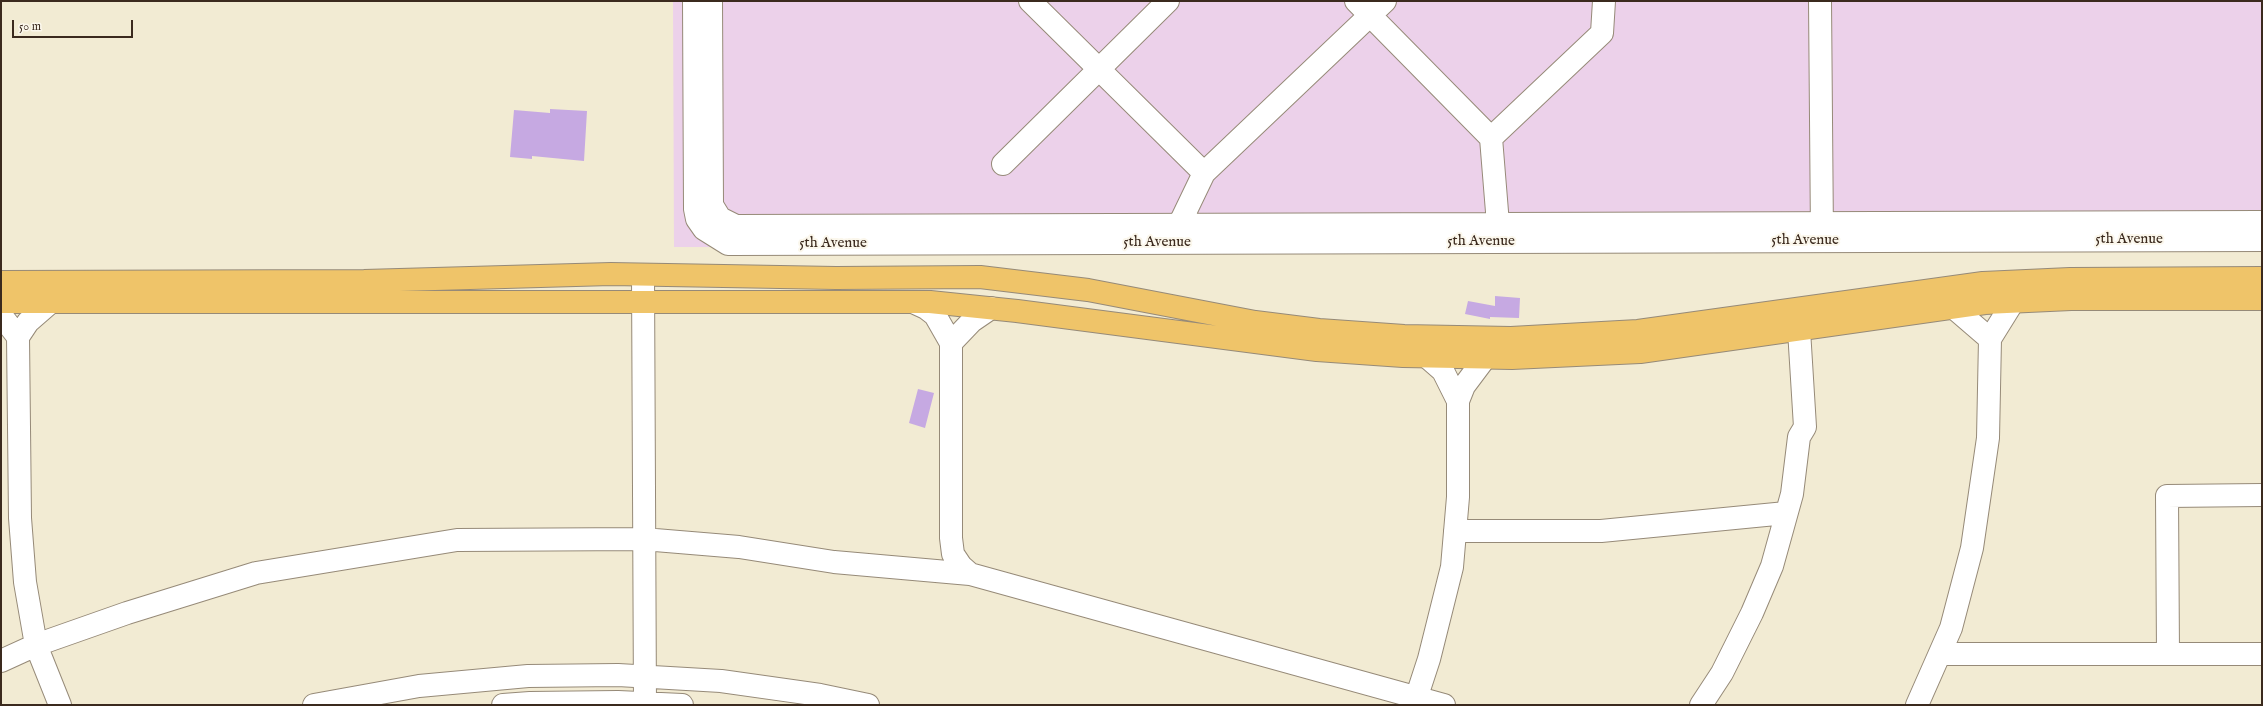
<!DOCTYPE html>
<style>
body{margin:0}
#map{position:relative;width:2263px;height:706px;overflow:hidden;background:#f2ebd3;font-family:"IM FELL English",serif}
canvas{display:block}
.frame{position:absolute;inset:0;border:2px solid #3b2a1e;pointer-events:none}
.scale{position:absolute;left:12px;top:20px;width:121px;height:18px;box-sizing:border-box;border:2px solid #3b2a1e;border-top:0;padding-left:5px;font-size:12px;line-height:14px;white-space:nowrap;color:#3b2a1e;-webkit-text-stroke:3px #fbf7ec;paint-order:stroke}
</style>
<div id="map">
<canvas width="2263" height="706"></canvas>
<div class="frame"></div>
<div class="scale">50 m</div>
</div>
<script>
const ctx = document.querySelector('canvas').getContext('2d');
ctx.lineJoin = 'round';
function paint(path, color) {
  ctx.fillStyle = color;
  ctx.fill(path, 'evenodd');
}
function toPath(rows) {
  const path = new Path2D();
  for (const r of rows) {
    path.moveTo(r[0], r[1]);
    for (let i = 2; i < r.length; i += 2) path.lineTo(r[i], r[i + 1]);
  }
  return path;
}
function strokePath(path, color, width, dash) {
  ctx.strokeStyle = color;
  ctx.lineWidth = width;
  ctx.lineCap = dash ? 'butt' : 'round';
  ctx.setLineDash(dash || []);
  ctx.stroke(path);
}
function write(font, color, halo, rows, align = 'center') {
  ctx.font = font + ' "IM FELL English",serif';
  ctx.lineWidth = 4;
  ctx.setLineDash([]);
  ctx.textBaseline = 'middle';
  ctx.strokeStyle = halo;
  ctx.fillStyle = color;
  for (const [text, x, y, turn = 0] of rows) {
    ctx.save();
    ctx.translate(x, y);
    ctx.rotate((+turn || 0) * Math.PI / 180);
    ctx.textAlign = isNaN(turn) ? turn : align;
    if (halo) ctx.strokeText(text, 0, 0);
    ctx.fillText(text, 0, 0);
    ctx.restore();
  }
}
paint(toPath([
 [673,1,2262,1,2262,249,674,247]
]), '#ecd1ea');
paint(toPath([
 [550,109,587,111,584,161,532,156,532,159,510,157,514,110,550,113],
 [1495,296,1520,298,1519,318,1490,317,1490,319,1465,314,1468,301,1495,306],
 [918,389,934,393,925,428,909,423]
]), '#c6a9e2');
const minor = toPath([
 [694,1,695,209,697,219,704,229,728,244,2262,240],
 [711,1,712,205,720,218,736,226,2262,222],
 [1030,1,1204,173,1179,225],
 [1356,1,1491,138,1498,224],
 [1820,1,1822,237],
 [1491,138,1602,33,1604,1],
 [1003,164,1168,1],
 [1204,173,1385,1],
 [643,275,645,705],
 [51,302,28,322,18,337,20,518,25,582,36,645,60,705],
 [913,302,926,308,935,315,951,343,951,538,953,554,961,566,970,574,1444,705],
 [1954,308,1990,339],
 [1,315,18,337],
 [951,343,972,321,991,308],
 [1458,401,1464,386,1485,358],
 [1455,531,1601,531,1786,513],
 [1941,652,1949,654,2262,654],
 [2168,654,2167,496,2262,495],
 [1,661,36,645,127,613,256,573,457,540,643,539,739,547,834,562,970,574],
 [314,705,419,686,528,676,618,675,721,681,820,695,868,705],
 [503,705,530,703,618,702,682,705],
 [1414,705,1429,659,1452,567,1458,497,1458,401,1443,371,1427,357],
 [1701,705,1722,673,1752,613,1772,566,1792,494,1799,437,1805,427,1799,330],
 [1917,705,1951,628,1972,548,1988,438,1990,339,2013,302]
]);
const major = toPath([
 [1,282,364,281,611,274,836,278,980,277,1088,290,1255,322,1319,330,1404,336,1511,338,1638,331,1983,283,2070,279,2262,278],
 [1,302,930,302,1017,311,1317,350,1403,356,1512,358,1640,352,1985,303,2071,299,2262,299]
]);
strokePath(minor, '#968a78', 24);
strokePath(major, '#968a78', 24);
strokePath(minor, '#fff', 22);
strokePath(major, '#efc469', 22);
write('15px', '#3b2a1e', '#fbf7ec', [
 ["5th Avenue",2129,240],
 ["5th Avenue",1805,241],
 ["5th Avenue",1481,242],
 ["5th Avenue",1157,243],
 ["5th Avenue",833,244]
]);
</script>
